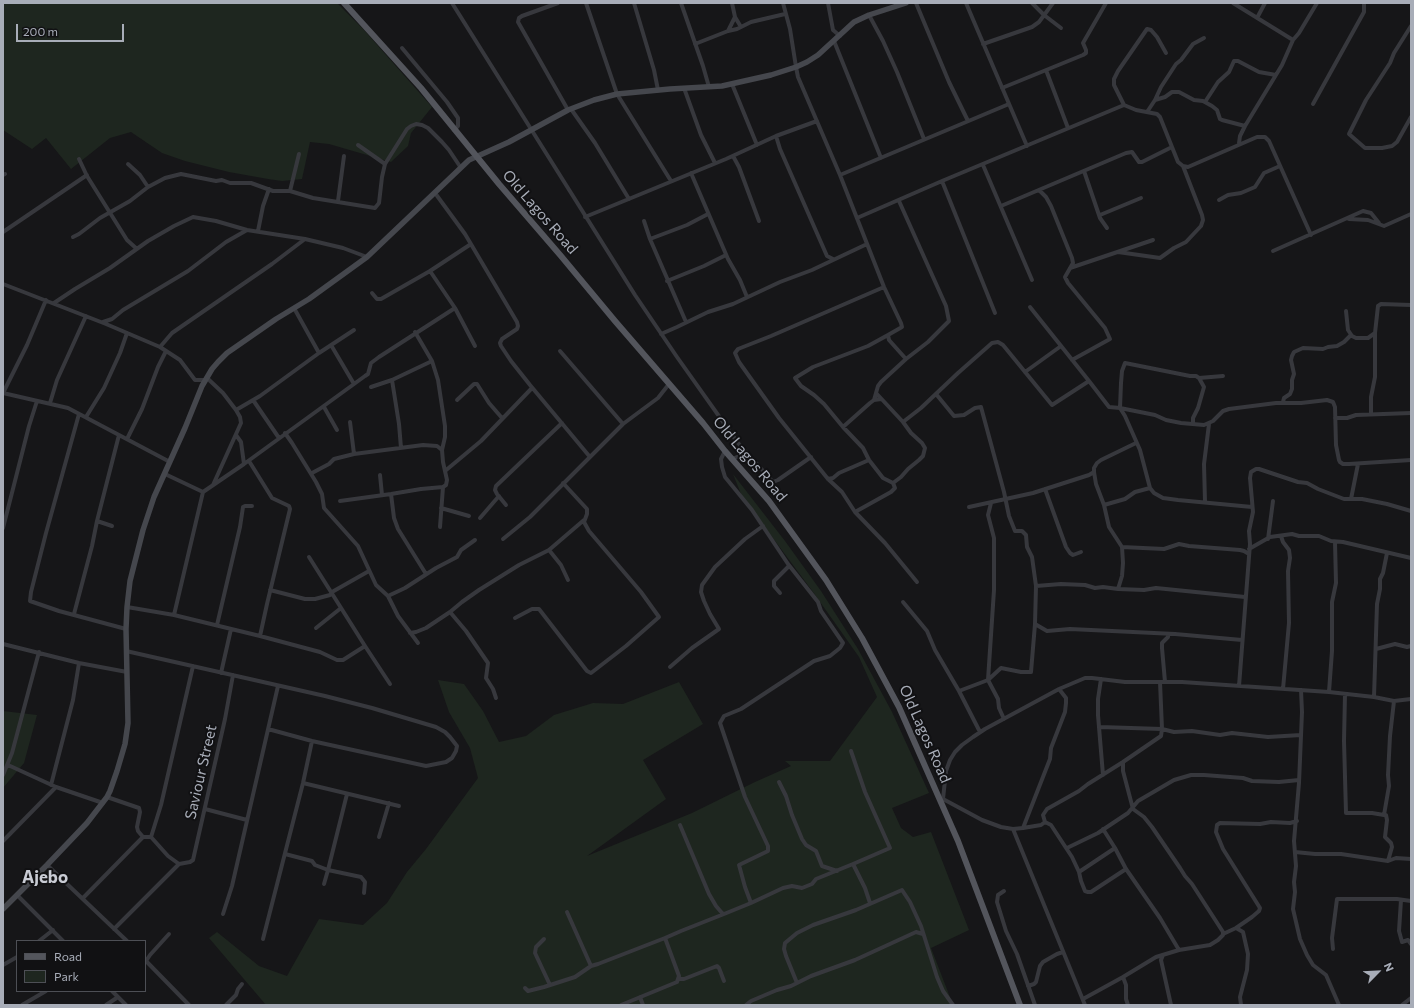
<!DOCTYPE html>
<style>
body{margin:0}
#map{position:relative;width:1414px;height:1008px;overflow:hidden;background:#161618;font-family:Commissioner,sans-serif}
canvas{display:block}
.frame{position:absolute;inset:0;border:4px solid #a8adb8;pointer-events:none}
.legend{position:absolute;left:16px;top:940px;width:130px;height:52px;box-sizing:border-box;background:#111113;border:1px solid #4d4f55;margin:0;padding:5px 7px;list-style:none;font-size:12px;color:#a8adb8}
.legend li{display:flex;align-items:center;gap:8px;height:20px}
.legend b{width:20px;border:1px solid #4d4f55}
.north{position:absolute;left:1358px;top:952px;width:40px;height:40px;-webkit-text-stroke:3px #111113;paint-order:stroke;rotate:66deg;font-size:11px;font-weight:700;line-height:16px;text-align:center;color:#a8adb8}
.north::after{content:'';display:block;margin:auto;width:14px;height:18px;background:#a8adb8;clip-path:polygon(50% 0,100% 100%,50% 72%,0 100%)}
.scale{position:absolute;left:16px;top:24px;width:108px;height:18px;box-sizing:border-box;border:2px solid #a8adb8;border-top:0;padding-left:5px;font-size:12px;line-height:14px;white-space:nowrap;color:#a8adb8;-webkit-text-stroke:3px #111113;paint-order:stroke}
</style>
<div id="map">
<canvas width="1414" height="1008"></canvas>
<div class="frame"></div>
<ul class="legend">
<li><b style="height:5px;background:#53555c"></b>Road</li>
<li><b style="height:11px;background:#1e261f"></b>Park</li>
</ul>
<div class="north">N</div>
<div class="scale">200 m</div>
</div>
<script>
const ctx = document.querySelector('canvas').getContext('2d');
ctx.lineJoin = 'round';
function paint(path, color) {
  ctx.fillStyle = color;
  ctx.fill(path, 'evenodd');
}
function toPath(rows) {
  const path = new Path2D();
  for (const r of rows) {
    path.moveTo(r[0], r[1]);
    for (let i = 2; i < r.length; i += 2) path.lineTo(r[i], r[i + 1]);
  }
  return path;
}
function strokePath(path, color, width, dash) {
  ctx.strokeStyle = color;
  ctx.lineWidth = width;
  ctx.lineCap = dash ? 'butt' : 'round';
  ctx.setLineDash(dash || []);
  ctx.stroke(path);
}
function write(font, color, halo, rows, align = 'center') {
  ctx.font = font + ' Commissioner,sans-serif';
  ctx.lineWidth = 4;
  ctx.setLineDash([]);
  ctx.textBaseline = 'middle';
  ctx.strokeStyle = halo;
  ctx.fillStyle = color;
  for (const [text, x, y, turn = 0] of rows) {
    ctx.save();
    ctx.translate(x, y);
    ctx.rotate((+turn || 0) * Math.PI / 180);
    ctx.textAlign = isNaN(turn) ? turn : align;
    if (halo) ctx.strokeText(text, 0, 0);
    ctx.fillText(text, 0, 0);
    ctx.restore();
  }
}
paint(toPath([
 [3,3,337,3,364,30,432,107,411,133,408,146,391,162,329,144,310,142,302,179,282,181,268,179,229,172,185,161,162,153,131,132,110,138,71,169,46,138,32,149,3,130],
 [733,474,785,541,821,591,858,649,892,712,929,793,892,808,901,828,913,837,931,832,969,930,931,948,953,1005,266,1005,209,938,217,932,259,966,287,976,319,919,363,925,387,903,407,872,426,849,478,778,470,748,449,712,438,680,464,684,483,711,499,742,526,736,554,715,593,703,623,704,679,682,703,724,643,760,666,799,587,856,692,813,755,782,791,766,785,761,830,761,877,697,859,657,813,592,764,526,745,504],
 [3,711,37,715,24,763,3,788]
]), '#1e261f');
strokePath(toPath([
 [452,3,635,295,677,357,738,443,773,482,778,480,811,457],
 [558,3,522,16,519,18,518,22,568,110],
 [586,3,617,94,671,181],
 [634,3,654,70,658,90],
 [681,3,703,66,709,87],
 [732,3,735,17,741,27],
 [783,3,790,29,796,67,798,77,840,175,884,287,901,323,902,327,888,335,868,346,813,367,795,378,801,386,814,395,824,404,843,427,863,448,869,460,883,478,893,483,895,488,891,492,855,512],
 [828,3,833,30,840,36],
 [916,3,949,82,968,121],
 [966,3,1027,146],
 [1032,3,1044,15,1061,28],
 [1233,3,1293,40],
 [869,15,883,41,897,72,924,139],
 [1257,18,1265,3],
 [1411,26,1394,53,1390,63,1366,100,1349,134,1365,148,1382,148,1392,146,1397,142,1411,117],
 [728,31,735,17],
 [834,41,881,158],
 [695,44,728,31,737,29,751,22,785,14],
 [983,44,1032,27,1039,22,1053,3],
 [402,48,447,102,458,118,458,126,454,130],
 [1166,53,1157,37,1151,30,1147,29,1118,71,1114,79,1114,85,1124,105,1136,110,1157,114,1160,117,1178,162,1183,166,1188,167,1257,137,1265,137,1269,141,1311,235],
 [1046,70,1068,128],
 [732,84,757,145],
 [684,88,701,135,715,163],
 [1002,88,1083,55,1086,53,1086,50,1083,43,1106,3],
 [1155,100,1165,97,1172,92,1179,92,1194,100,1203,101,1212,106,1217,110,1220,119,1222,120,1245,126],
 [1205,102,1218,82,1229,72,1234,61,1238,61,1259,72,1276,75],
 [1313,104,1364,12,1364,3],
 [571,109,595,143,629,199],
 [1147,112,1155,100,1161,87,1176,64,1181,60,1193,44,1204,38],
 [776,136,780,149,827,256,833,259],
 [1239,143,1240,136,1245,126,1282,65,1293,40,1299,33,1317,3],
 [358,145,385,164],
 [733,156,739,167,759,221],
 [79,159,87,176,127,240,137,249],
 [128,164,140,175,148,187],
 [983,165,1032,280],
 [1084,171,1100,218,1107,228],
 [691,173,728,259,740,280,747,297],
 [3,175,5,174],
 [840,175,1009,104],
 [942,181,995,313],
 [1039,190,1046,197,1051,206,1072,258,1073,263,1065,277,1068,283,1105,328,1110,339,1072,360],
 [290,191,299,154],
 [435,193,465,234,517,322,518,326,517,329,502,339,500,343,501,346,511,361,530,385,590,457],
 [1219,200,1228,195,1241,193,1255,187,1264,173,1280,166],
 [338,201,344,156],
 [1001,206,1126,153,1132,152,1139,162,1142,162,1172,147],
 [1100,215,1141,198],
 [585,217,726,159,776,136,817,121],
 [857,218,942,181,1124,105],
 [1349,219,1368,220,1384,226,1411,214],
 [644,221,650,239,686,322],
 [258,231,263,206,269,189],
 [3,232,87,175],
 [73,237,79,234,100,218,130,201,148,187,165,178,181,174,216,181,222,180,230,183,251,183,273,191,290,191,313,198,375,208,379,203,382,177,385,164,407,129,411,126,416,124,422,125,428,128,442,142,449,150,461,168],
 [650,239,687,225,708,214],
 [1273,251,1363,211,1371,213,1379,223],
 [1118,252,1160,258,1174,248,1186,242,1201,226,1203,220,1202,215,1183,166],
 [1070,268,1153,240],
 [430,271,455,308,475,346],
 [667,281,704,266,726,255],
 [3,284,106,324,160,347,180,360,195,380,205,380],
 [884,287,771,336,738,349,735,353,739,362,779,418,828,479,842,492,855,512,885,543,917,582],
 [372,293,377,299,381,299,430,271,471,244],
 [54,303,75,289,110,268,148,241,174,226,193,217,216,221,247,230,305,239,343,248,367,257],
 [1030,307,1089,381],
 [294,308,319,353],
 [1346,311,1348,330,1352,336,1356,338,1368,338,1375,333],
 [103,322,112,319,123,310,188,271,226,242,247,230],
 [661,334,677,327,708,312,733,304,780,282,812,270,867,244],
 [888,335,889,340,906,359],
 [331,345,354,384],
 [160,347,172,333,272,264,305,239],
 [560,351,623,424],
 [1025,372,1061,346],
 [1223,376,1199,378,1196,376,1190,376,1125,363,1122,371,1121,383,1120,408,1125,416,1140,450,1150,488,1154,493,1163,498,1178,500,1252,507],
 [207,378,223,393,236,410,260,396,319,353,354,330],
 [392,380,399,424,401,448],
 [371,387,392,380,432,361],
 [3,393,68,408,170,462],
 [3,393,27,345,46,300],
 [876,393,903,422,911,433,922,443,925,448,923,456,919,460,908,469,901,477,893,483],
 [936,394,954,416,964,415,975,408,981,407,1004,492,1009,516,1015,531,1022,531,1026,535,1027,547,1032,557,1036,586,1035,624,1031,672,1021,672,1001,668,988,680,959,691],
 [253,400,279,438],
 [457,400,474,384,477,384,489,403,502,418],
 [874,400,878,386,881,382,906,359,928,342,949,321,946,306,899,201],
 [1283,402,1284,398,1290,394,1292,389,1292,380,1294,374,1291,360,1292,356,1294,352,1303,348,1323,349,1328,347,1337,346,1344,342,1351,335],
 [50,403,57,380,86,316],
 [324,407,337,430],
 [79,414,46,533,31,592,30,601,59,611,126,629],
 [1371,414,1371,397,1375,377,1375,333,1378,306,1381,304,1411,305],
 [86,417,104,388,120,353,127,333],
 [1335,418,1347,418,1356,415,1411,413],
 [350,422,354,454],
 [903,422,921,408,958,373,992,343,998,342,1003,345,1052,405,1089,381,1109,407,1120,408,1155,415,1166,420,1181,423,1204,425,1213,421,1223,411,1229,409,1276,403,1301,403,1327,400,1333,402,1335,407,1336,445,1339,460,1340,462,1343,464,1349,464,1411,460],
 [1193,424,1193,418,1198,408,1204,387,1199,378],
 [843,427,870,403,874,400,881,399],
 [285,433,292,443,316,482,322,494,324,508,358,546,376,585,388,596,398,616,418,643],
 [236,435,241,442,244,464],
 [127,439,142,409,158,367,166,351],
 [725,451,721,459,722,467,725,477,752,510,788,564,818,602,821,611,843,643,840,648,830,656,814,661,741,709,724,716,720,723,745,797,768,846,768,851,739,865,745,887,751,903,783,888,792,886,802,888,812,884,816,879,853,864,865,888,870,903],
 [732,459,747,453],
 [249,461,272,498,289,506,290,509,267,604,260,636],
 [445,471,481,441,532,388],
 [1094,472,1096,484,1104,505],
 [312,473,329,464,334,459,354,454,423,445,437,446,442,450],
 [165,474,203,492],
 [380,475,382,495],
 [828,479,833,478,839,473,869,460],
 [213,485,241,423,240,417,236,410],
 [1045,489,1066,547,1070,553,1073,555,1081,552],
 [391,494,394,518,398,529,426,574],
 [1351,499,1358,464],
 [340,501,391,494,421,489,443,487,446,485,447,480,443,462,442,450,445,437,445,426,438,380,432,361,415,332],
 [1205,502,1204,464,1209,424],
 [991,503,988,515,994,538,994,590,988,680,998,699,999,708,1004,719],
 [506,505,497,494,495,490,496,486,562,423],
 [969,507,1033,493,1089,475,1094,472,1094,468,1097,463,1101,460,1136,443],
 [441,508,469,516],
 [480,518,499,496],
 [112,526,97,521,119,435],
 [440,527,443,487],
 [3,528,29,426,37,401],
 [1281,536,1283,542,1289,550,1290,558,1288,571,1289,623,1283,689],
 [503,539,530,517,623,424,658,398,669,384],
 [1268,539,1273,501],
 [1122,547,1164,549,1179,544,1189,546,1240,550,1244,551,1249,554],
 [1249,549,1270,537,1292,534,1299,536,1319,536,1331,541,1343,542,1411,558],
 [549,550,561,565,568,580],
 [309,557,365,646],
 [1036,586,1061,584,1085,585,1095,588,1103,587,1118,589,1144,590,1156,588,1245,597],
 [1118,589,1122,576,1123,563,1122,547,1109,527,1104,505,1125,499,1135,492,1150,488],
 [270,590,305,599,315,599,330,595,332,592,369,571],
 [780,593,774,586,774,581,789,566],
 [388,596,405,588,436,568,457,557,461,550,475,540],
 [903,602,927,631,935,650,959,691,980,732],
 [127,607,174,615,260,636,320,652,337,660,343,660,365,646,390,684],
 [450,612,466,631,488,663,486,678,493,689,496,698],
 [74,614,92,546,97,521],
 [174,615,203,492,244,464,365,376,368,374,371,363,379,357,455,308],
 [515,618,532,609,539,609,587,671,591,673,626,646,659,617,641,592,589,531,584,522,587,514,587,509,563,483],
 [1035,624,1047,631,1070,629,1175,634,1242,640],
 [217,625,240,527,243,507,245,506,252,506],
 [316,628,341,608],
 [410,633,416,632,426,628,450,612,462,602,479,590,519,565,549,550,584,520],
 [3,644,79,663,127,672],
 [1376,649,1395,644,1407,647,1411,646],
 [126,651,325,696,372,708,436,727,445,732,450,737,457,746,456,751,452,758,446,762,426,766,312,741,268,729],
 [670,667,692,648,719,629,710,614,704,601,701,592,702,585,715,567,745,539,763,526],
 [221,673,231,629],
 [1101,679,1098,699,1098,715,1103,775],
 [1165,682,1162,648,1162,643,1168,637,1168,634],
 [1239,686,1250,544,1249,531,1253,512,1250,478,1251,472,1256,469,1259,469,1298,482,1307,483,1318,489,1344,499,1362,499,1387,504,1411,511],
 [1301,690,1302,712,1299,783,1294,841,1296,866,1294,882,1295,892,1293,909,1300,939,1307,955,1313,965,1326,975,1339,1005],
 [1329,692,1332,651,1332,602,1336,583,1335,542],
 [1345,694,1344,741,1346,813,1372,813,1384,815],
 [1374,697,1377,604,1380,589,1380,579,1383,573,1387,553],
 [1100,727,1162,729,1174,732,1192,731,1220,735,1232,733,1268,737,1301,735],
 [851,751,865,792,890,848,853,864],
 [8,765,56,787,103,803],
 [3,775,12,753,39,652],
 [779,782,786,796,792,815,802,839,806,845,816,851,822,866,837,871],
 [303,783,399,806],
 [51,785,73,700,79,663],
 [347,794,328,870,361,877,365,882,364,893],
 [107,797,139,808,140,812,137,827,138,831,143,837,151,837,168,856,179,864],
 [943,799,982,820,1001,827,1013,829,1023,828,1041,825,1045,822,1051,825,1072,857,1079,872,1081,881,1085,891,1088,892,1091,892,1126,869],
 [940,801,943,799,946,771,950,760,955,752,962,745,973,737,985,729,1059,689,1085,678,1092,678,1125,682,1182,682,1329,692,1374,697,1394,701,1411,699],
 [205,809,247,820],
 [1045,822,1043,815,1047,809,1079,791,1088,784,1123,762,1161,736,1162,729,1160,682],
 [680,825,709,894,716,906,722,913,724,914,751,903],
 [1023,828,1050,759,1051,748,1065,712,1066,703,1066,698,1059,689],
 [1013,829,1085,1005],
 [1103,829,1115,848,1126,869,1160,918,1179,950],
 [151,837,161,805,193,666],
 [379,837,389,803],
 [3,841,56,787],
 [1067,848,1098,833,1128,813,1138,801,1174,780,1191,775,1204,775,1243,778,1252,781,1279,782,1299,780],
 [1295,852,1315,854,1341,854,1388,861,1396,858,1411,859],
 [285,854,312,861,315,865,328,870,324,884],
 [1388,861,1392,847,1391,843,1385,837,1387,820,1386,815,1384,815,1389,786,1388,775,1390,736,1394,701],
 [179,864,190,862,193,860,225,719,233,675],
 [47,865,127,941],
 [1079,872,1115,848],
 [1004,891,998,895,997,902,1006,931,1017,954,1035,1005],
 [17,895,63,941],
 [83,898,143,837],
 [1401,900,1399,931,1402,942,1408,940,1411,944],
 [567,912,591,966,598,964,665,938],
 [223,914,232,886,278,686],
 [1236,928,1243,932,1248,954,1247,970,1240,997,1241,1005],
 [114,929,179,864],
 [1223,934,1236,928,1252,917,1259,911,1260,908,1223,849,1216,832,1217,825,1220,823,1260,824,1271,822,1290,823,1297,821],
 [263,939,303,783,312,741],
 [544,939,536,947,535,953,550,985],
 [39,941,53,930],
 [1333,949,1332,938,1337,899,1397,899,1411,901],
 [1163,955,1161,960,1171,1005],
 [145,960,189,1005],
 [146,961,150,955,169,934],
 [3,965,17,957],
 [1123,977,1126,985,1126,999,1128,1005],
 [678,979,684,979,717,966,719,968,724,981],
 [797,983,786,956,784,949,785,943,797,933,813,925,856,910,902,890,910,902,921,926,937,977,943,991,953,1005],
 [1028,986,1034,984,1036,982,1040,966,1043,962,1057,954,1063,952],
 [525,988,528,991,544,987,575,977,591,966],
 [112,991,126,1005],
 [640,997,643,1005],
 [1083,999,1123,977,1156,957,1179,950,1210,945,1218,940,1223,935,1223,932,1192,884,1185,876,1180,868,1152,827,1144,817,1133,809,1123,771,1123,762],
 [22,1005,46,991],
 [106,1005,118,997],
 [226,1005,236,995,238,989,242,984],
 [621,1005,677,982,679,976,665,938,681,931,724,914],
 [746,1005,751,1001,777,990,791,986,811,976,855,960,916,932,923,934],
 [1402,1005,1411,998]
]), '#37383d', 4);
strokePath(toPath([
 [3,909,47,865,87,823,107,797,110,791,117,771,125,744,128,723,126,629,127,607,130,581,143,530,154,497,185,428,202,386,212,369,218,362,227,353,276,319,309,299,367,257,469,160,509,142,568,110,594,100,617,94,670,89,722,86,771,75,796,67,807,62,818,55,854,22,869,15,906,3]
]), '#45474d', 5.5);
strokePath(toPath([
 [344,3,421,88,499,184,561,256,615,321,703,423,725,451,769,501,826,580,862,638,899,707,958,841,1020,1005]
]), '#53555c', 6);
write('15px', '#a8adb8', '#111113', [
 ["Old Lagos Road",540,212,49],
 ["Old Lagos Road",750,459,50],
 ["Old Lagos Road",925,734,66],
 ["Saviour Street",201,772,-77]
]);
write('bold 17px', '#c9ccd4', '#111113', [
 ["Ajebo",45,877]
]);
</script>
